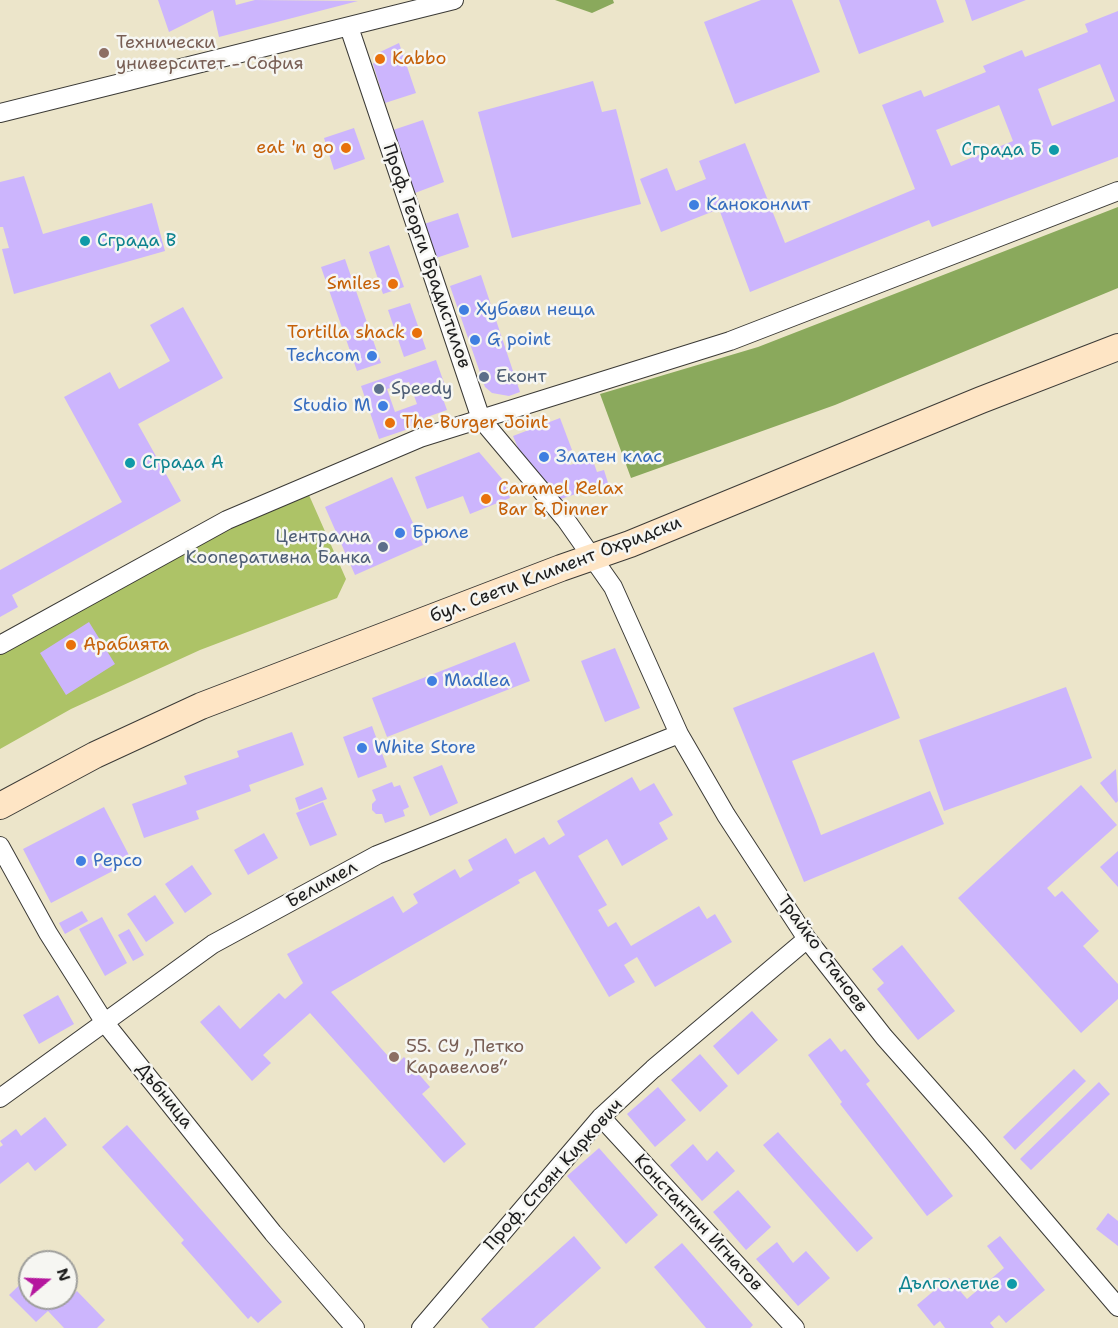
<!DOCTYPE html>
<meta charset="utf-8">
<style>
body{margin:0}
#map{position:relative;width:1118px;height:1328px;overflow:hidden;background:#ece5ca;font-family:"Shantell Sans",sans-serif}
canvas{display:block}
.north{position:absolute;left:18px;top:1250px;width:60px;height:60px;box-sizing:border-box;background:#f6f6f2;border:2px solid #9f9f9c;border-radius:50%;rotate:71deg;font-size:16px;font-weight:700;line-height:24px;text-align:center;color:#1c1c1c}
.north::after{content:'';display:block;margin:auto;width:21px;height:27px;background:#b5179e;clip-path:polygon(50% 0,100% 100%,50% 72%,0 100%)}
</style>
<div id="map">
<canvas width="1118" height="1328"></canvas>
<div class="north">N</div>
</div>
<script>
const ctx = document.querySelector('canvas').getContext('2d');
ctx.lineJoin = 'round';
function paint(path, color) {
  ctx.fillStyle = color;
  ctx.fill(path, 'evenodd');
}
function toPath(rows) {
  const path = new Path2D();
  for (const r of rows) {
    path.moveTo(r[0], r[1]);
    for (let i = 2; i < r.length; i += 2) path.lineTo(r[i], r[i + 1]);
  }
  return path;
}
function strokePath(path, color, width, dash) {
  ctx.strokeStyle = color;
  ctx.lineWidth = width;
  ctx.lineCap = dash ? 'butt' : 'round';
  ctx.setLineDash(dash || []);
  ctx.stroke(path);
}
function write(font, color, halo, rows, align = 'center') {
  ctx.font = font + ' "Shantell Sans",sans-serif';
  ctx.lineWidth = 5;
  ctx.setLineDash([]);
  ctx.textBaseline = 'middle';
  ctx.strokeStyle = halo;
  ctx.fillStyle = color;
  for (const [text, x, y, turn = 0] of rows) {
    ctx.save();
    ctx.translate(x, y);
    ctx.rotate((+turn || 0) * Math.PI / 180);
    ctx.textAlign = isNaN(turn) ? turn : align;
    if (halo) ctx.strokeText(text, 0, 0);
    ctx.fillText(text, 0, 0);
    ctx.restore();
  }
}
paint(toPath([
 [305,486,346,579,337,598,200,650,71,709,0,749,0,645]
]), '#adc367');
paint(toPath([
 [555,0,613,0,614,3,592,13],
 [1118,207,1118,288,835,405,631,478,600,394,758,347]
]), '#8aa95c');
paint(toPath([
 [158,0,235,0,236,5,255,0,358,1,219,37,213,10,169,32],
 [761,0,792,0,820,72,735,104,704,22],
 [839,0,936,0,944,22,859,54],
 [965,0,1026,0,972,21],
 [1118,11,1118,157,932,227,929,220,750,292,719,209,661,232,640,179,667,168,676,191,706,179,699,161,745,143,785,243,915,189,882,105,921,90,924,97,986,72,983,66,1022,50,1025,57,1088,32,1085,24],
 [1100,64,1115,101,1052,126,1038,89],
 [999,105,1013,141,951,166,936,130],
 [399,43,416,93,385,103,373,64,380,52],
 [593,81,602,112,616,109,641,204,512,238,478,112],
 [423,120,444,182,415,193,393,130],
 [354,128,365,159,334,170,324,138],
 [24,176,43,234,152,203,165,251,14,294,2,249,9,248,3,227,0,227,0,182],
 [458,213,469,247,436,258,424,224],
 [389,245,404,287,383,294,369,252],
 [345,259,381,363,357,371,321,267],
 [481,275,520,392,509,396,492,393,485,387,450,286],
 [410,303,426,349,404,357,388,310],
 [183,307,223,378,138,424,181,501,12,595,18,607,0,617,0,570,122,502,64,397,110,372,119,389,170,361,150,325],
 [436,360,449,397,443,399,447,410,430,416,432,421,379,439,361,386],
 [409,382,417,404,395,412,387,389],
 [560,418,572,450,566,452,570,465,592,458,597,472,604,470,608,483,558,500,553,487,523,460,513,436],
 [479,452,503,480,510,498,470,514,463,496,427,509,415,477],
 [392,477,423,545,355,575,325,507],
 [89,622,115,664,66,695,40,653],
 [515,642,530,681,387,737,372,698],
 [615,648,640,708,605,722,581,661],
 [874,652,900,718,792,761,816,821,821,835,930,791,944,824,804,882,733,708],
 [1066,687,1092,758,944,811,919,740],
 [372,726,387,767,358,778,343,737],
 [292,732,304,765,249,785,251,791,196,811,199,819,144,838,132,804,187,784,184,776,239,757,237,751],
 [442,765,458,803,430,816,413,777],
 [1116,769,1118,801,1116,803,1100,783],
 [632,777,640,791,654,783,673,815,659,823,668,839,622,866,607,839,578,856,607,905,598,910,608,927,616,922,631,946,699,906,707,919,715,914,732,942,655,987,637,957,624,965,635,982,609,997,535,871,518,880,520,883,331,992,396,1065,404,1057,430,1087,422,1094,466,1144,444,1163,310,1013,263,1055,271,1063,252,1081,200,1022,219,1005,240,1029,279,993,285,999,303,983,287,954,393,896,403,913,418,903,413,894,455,869,460,878,473,870,468,860,506,838,515,854,544,837,549,845,565,835,557,821],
 [392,782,394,787,400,785,409,807,403,810,405,816,385,823,382,814,376,814,372,810,372,804,376,800,372,790],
 [1081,785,1117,825,1047,888,1055,897,1062,891,1099,931,1083,946,1118,984,1118,999,1081,1033,958,898],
 [322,787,327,799,299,810,295,798],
 [323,802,337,835,310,846,296,813],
 [104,807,132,861,51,903,23,849],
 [264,833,278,858,248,875,234,850],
 [1118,851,1118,887,1100,867],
 [192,865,212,894,185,913,165,884],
 [155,895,174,923,146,942,127,914],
 [82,911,88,921,65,934,59,923],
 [102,917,127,963,105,976,79,929],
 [129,929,144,955,133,961,118,935],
 [902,945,955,1011,918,1040,877,989,884,983,872,969],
 [58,995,74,1024,39,1044,23,1015],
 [752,1011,778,1040,738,1075,713,1046],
 [830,1038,841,1052,845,1049,870,1081,866,1084,953,1196,927,1216,840,1104,842,1102,808,1055],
 [700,1054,728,1086,700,1112,671,1080],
 [1074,1069,1086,1081,1015,1150,1003,1137],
 [1099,1082,1110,1094,1031,1170,1020,1159],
 [658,1087,686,1120,655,1147,627,1114],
 [45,1117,67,1145,35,1171,28,1162,0,1184,0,1147,3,1145,0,1141,16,1129,21,1136],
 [127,1125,282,1302,258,1323,251,1316,248,1319,181,1243,184,1240,102,1147],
 [778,1132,873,1238,857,1252,763,1145],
 [693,1144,707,1161,717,1151,735,1171,702,1201,670,1165],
 [599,1148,658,1215,626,1244,567,1176],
 [738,1190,771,1227,746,1250,713,1212],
 [1108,1213,1118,1221,1118,1246,1096,1229],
 [574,1236,601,1268,534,1328,489,1328,481,1319],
 [1000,1236,1045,1290,1006,1323,999,1315,990,1323,994,1328,945,1328,940,1321,934,1326,917,1305,949,1278,967,1299,1004,1268,987,1246],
 [777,1242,793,1263,806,1251,830,1278,798,1306,756,1259],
 [682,1243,753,1325,750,1328,706,1328,654,1267],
 [30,1275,30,1298,66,1298,66,1286,74,1294,77,1291,105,1320,97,1328,64,1328,48,1311,36,1322,9,1295]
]), '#ccb5fd');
const minor = toPath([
 [349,27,481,419,566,520,613,587,679,734,726,815,807,939,884,1037,978,1143,1118,1307],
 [0,113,454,0],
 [0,645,227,520,420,438,730,341,1118,191],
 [0,846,48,933,105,1023,273,1233,355,1328],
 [0,1098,213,944,377,855,679,734],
 [601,1117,795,1328],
 [421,1328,601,1117,653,1069,807,939]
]);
const secondary = toPath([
 [0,806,95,755,201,706,561,568,630,544,981,400,1118,347]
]);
strokePath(minor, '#3b3a36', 20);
strokePath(secondary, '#3b3a36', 28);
strokePath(minor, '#fff', 18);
strokePath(secondary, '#fee5c5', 26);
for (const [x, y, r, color] of [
 [104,53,6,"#8d6e63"],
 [380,59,6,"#e8710a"],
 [346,148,6,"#e8710a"],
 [1054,150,6,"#0f9aa8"],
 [694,205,6,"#3f7fe0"],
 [85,241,6,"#0f9aa8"],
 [393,284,6,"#e8710a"],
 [464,310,6,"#3f7fe0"],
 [417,333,6,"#e8710a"],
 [475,340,6,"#3f7fe0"],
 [372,356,6,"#3f7fe0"],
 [484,377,6,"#5c6f8a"],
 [379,389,6,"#5c6f8a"],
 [383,406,6,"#3f7fe0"],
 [390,423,6,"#e8710a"],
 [544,457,6,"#3f7fe0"],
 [130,463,6,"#0f9aa8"],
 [486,499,6,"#e8710a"],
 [400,533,6,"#3f7fe0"],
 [383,547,6,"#5c6f8a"],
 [71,645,6,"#e8710a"],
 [432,681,6,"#3f7fe0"],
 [362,748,6,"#3f7fe0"],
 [81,861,6,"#3f7fe0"],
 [394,1057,6,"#8d6e63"],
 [1012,1284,6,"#0f9aa8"]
]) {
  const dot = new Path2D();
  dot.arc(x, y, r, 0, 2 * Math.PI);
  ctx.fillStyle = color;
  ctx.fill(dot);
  strokePath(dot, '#f6f6f2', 2);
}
write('18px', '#785e54', '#f6f6f2', [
 ["Технически",116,43],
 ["университет - София",116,64],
 ["55. СУ „Петко",406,1047],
 ["Каравелов“",406,1068]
], 'left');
write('18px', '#c56008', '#f6f6f2', [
 ["Kabbo",392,59],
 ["eat 'n go",334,148,"right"],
 ["Smiles",381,284,"right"],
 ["Tortilla shack",405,333,"right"],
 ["The Burger Joint",402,423],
 ["Caramel Relax",498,489],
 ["Bar & Dinner",498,510],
 ["Арабията",83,645]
], 'left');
write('18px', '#0d838f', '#f6f6f2', [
 ["Сграда Б",1042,150],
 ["Сграда В",97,241,"left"],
 ["Сграда А",142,463,"left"],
 ["Дълголетие",1000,1284]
], 'right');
write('18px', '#366cbe', '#f6f6f2', [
 ["Каноконлит",706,205],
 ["Хубави неща",476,310],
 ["G point",487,340],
 ["Techcom",360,356,"right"],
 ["Studio M",371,406,"right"],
 ["Златен клас",556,457],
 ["Брюле",412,533],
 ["Madlea",444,681],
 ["White Store",374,748],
 ["Pepco",93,861]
], 'left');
write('18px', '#1c1c1c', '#f6f6f2', [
 ["Проф. Георги Брадистилов",426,256,71],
 ["бул. Свети Климент Охридски",556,570,-21],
 ["Белимел",322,885,-29],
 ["Трайко Станоев",822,954,54],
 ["Дъбница",164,1096,51],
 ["Проф. Стоян Киркович",554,1175,-48],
 ["Константин Игнатов",698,1223,47]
]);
write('18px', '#4e5e75', '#f6f6f2', [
 ["Еконт",496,377],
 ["Speedy",391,389],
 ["Централна",371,537,"right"],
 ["Кооперативна Банка",371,558,"right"]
], 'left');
</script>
